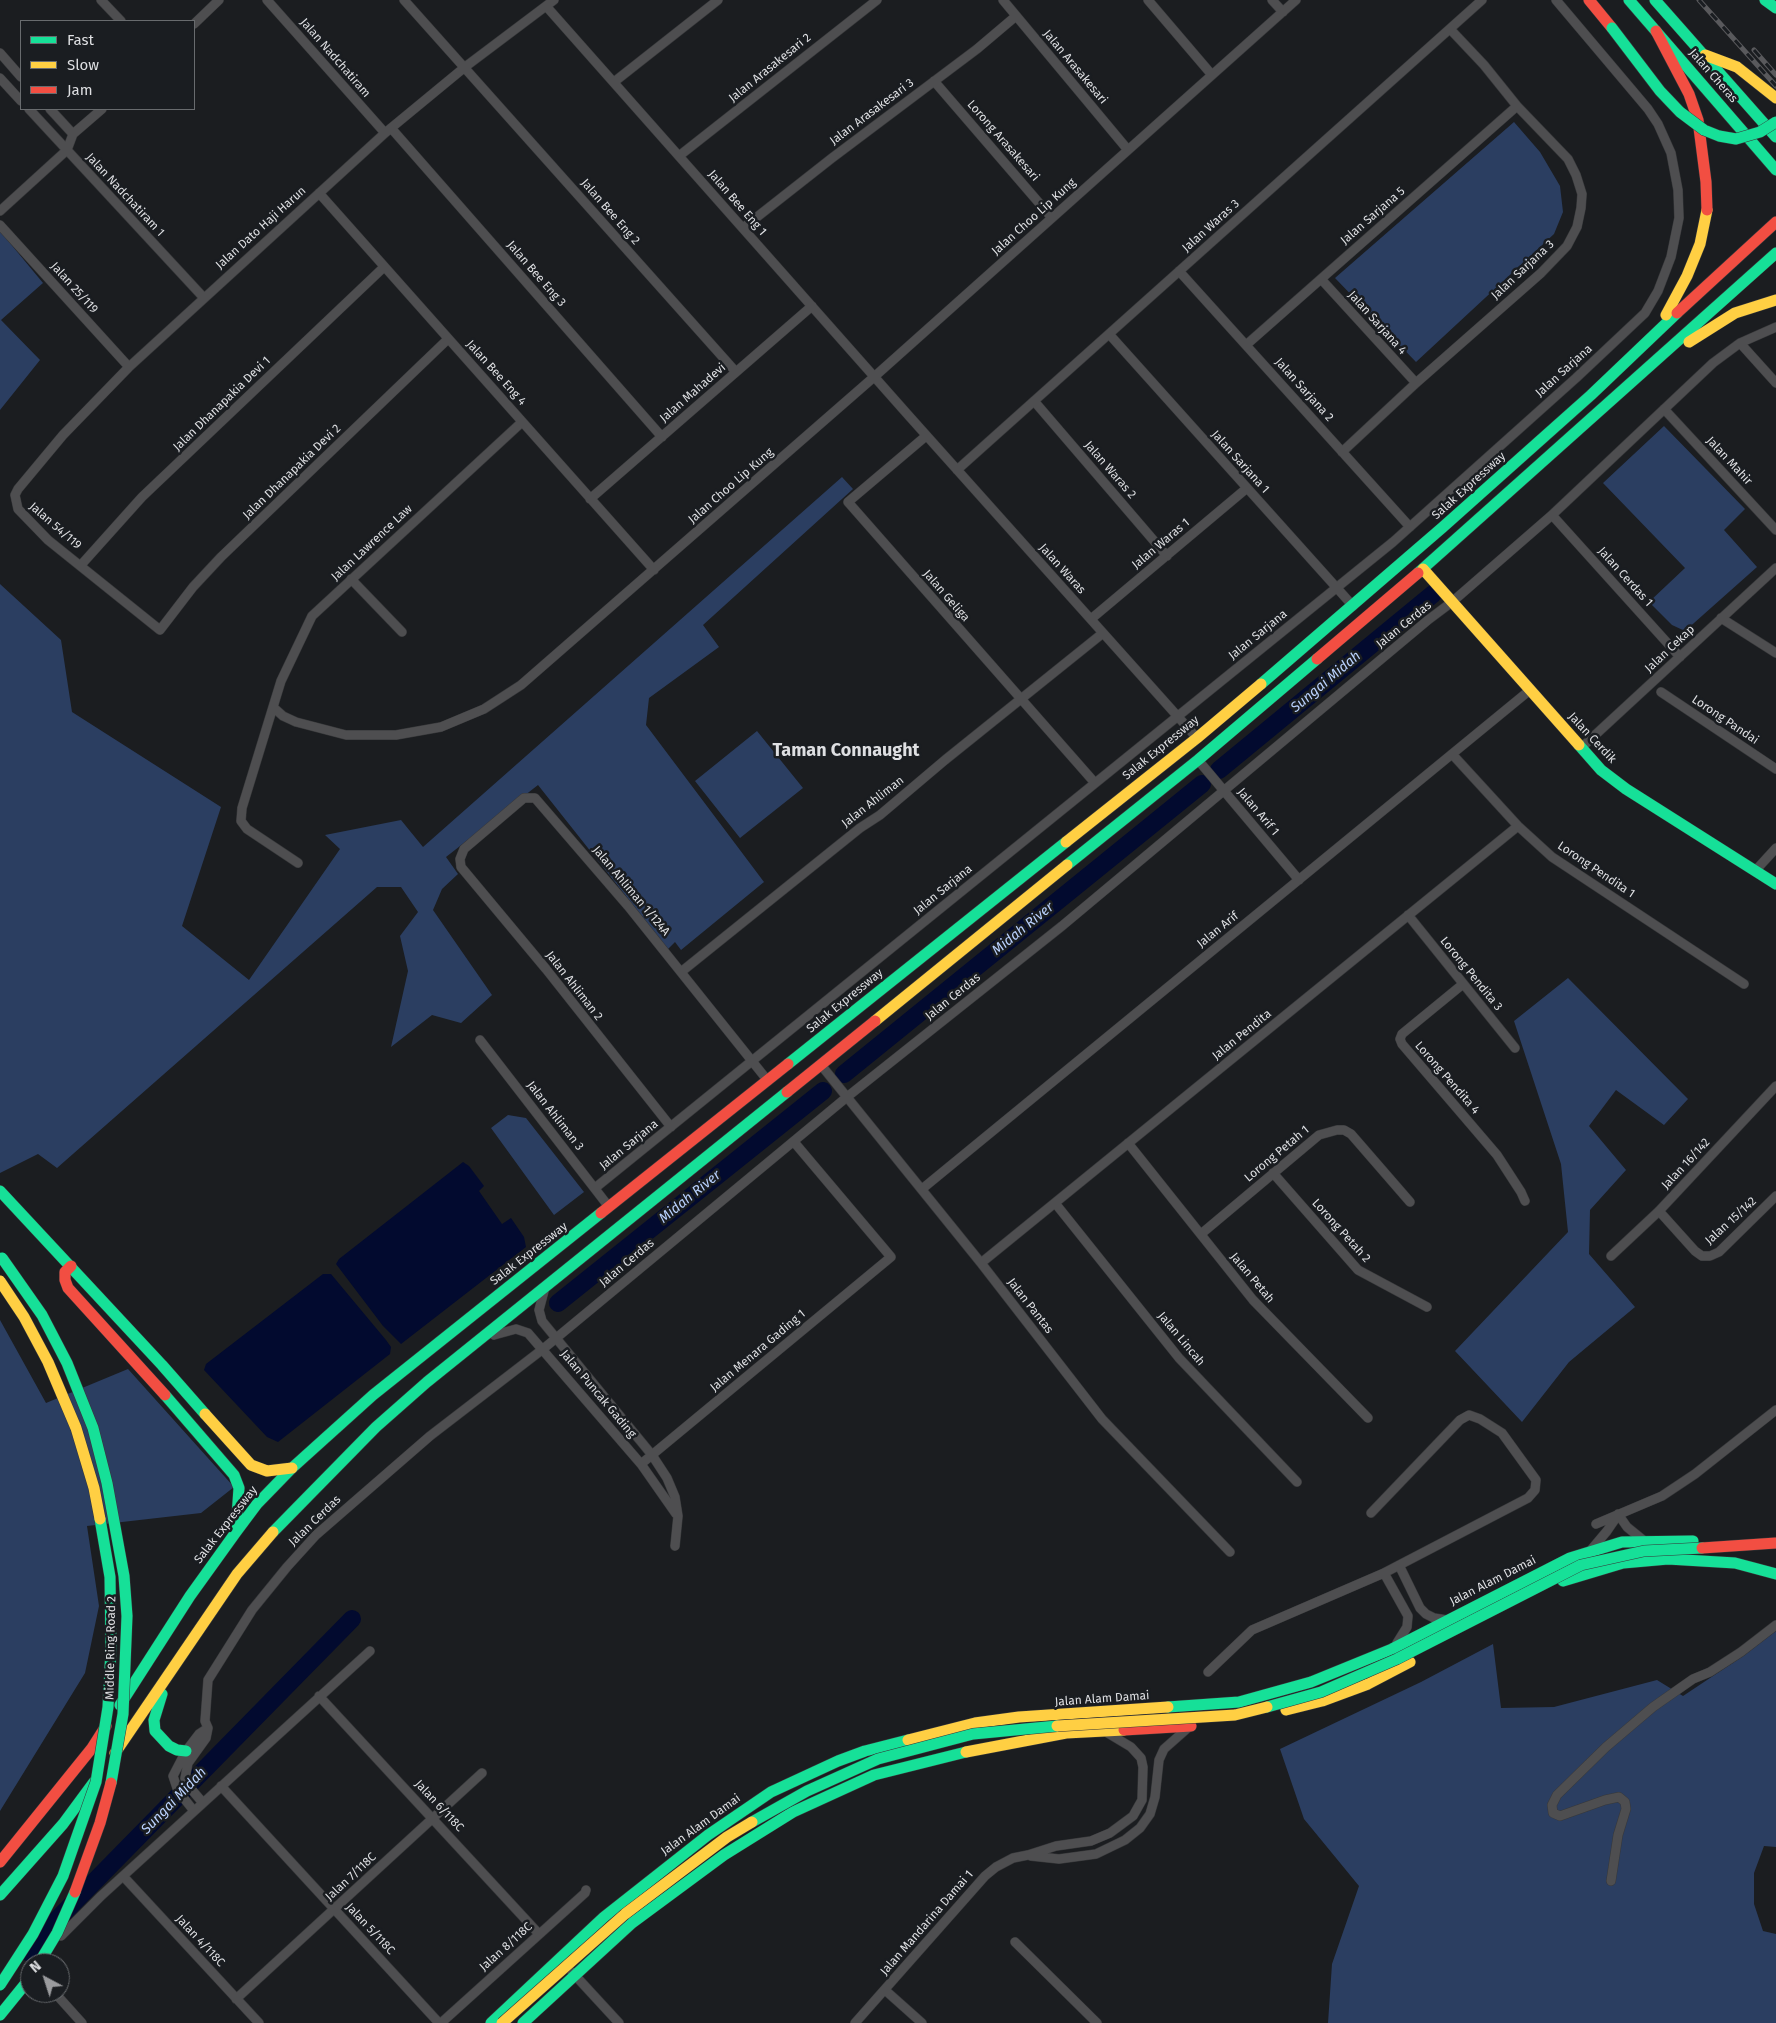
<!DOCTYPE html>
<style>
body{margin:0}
#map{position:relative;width:1776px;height:2023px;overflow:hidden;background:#1b1d20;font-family:"Fira Sans",sans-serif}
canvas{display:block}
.legend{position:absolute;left:20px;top:20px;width:175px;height:90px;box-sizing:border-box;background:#1a1d21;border:1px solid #686b6e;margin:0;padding:6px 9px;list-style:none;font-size:15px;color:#dedfe2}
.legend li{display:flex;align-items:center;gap:10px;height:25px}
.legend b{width:25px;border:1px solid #686b6e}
.north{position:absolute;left:20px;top:1953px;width:50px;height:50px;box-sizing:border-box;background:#1a1d21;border:1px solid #686b6e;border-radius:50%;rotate:320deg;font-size:14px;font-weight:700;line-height:20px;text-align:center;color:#dedfe2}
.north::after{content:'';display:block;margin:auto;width:18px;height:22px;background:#9a9b9e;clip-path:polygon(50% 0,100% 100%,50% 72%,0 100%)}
</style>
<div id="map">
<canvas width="1776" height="2023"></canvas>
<ul class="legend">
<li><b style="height:6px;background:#16e098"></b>Fast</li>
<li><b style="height:6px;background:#ffcf43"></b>Slow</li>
<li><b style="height:6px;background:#f24e42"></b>Jam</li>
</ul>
<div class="north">N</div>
</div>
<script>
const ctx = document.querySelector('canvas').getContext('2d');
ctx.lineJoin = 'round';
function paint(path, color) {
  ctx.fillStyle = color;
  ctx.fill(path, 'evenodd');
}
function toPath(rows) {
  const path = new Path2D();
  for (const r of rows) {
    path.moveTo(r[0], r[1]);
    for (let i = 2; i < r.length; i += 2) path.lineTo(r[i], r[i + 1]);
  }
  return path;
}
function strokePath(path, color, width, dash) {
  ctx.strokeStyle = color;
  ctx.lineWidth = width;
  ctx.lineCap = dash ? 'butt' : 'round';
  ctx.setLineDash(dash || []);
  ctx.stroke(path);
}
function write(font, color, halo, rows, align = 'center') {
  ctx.font = font + ' "Fira Sans",sans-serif';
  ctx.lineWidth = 5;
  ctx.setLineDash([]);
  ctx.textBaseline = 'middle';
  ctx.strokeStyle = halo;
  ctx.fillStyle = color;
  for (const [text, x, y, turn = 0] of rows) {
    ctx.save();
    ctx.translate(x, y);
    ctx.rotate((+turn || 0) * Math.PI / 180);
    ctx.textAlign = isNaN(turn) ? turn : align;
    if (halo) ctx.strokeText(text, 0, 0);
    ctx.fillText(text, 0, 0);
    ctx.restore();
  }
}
paint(toPath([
 [1514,122,1540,152,1560,186,1563,212,1554,234,1416,362,1335,278],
 [0,231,43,283,1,320,40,360,0,410],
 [1664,426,1745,509,1724,530,1757,567,1685,631,1672,625,1649,602,1685,568,1603,483],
 [842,477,853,489,703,625,719,647,649,698,646,725,764,882,681,950,675,942,668,949,538,785,446,857,458,874,442,889,433,910,492,995,461,1023,432,1015,391,1047,408,971,400,936,418,912,401,887,377,887,57,1168,38,1154,0,1173,0,584,61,640,72,712,221,807,182,926,249,980,340,849,325,835,401,820,423,847],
 [757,731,803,788,740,838,695,781],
 [1568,978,1688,1099,1664,1125,1616,1090,1589,1126,1626,1170,1590,1210,1589,1254,1635,1307,1569,1362,1522,1422,1455,1351,1568,1232,1561,1164,1514,1021],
 [508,1115,526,1118,584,1192,554,1215,491,1128],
 [0,1320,46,1403,128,1369,234,1487,201,1513,87,1526,99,1606,85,1673,0,1811],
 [1776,1631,1776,1847,1764,1846,1754,1873,1754,1904,1763,1931,1776,1934,1776,2023,1328,2023,1332,1964,1359,1886,1304,1819,1280,1749,1421,1682,1493,1644,1501,1708,1554,1707,1657,1680,1683,1696,1743,1656]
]), '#2b3e61');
paint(toPath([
 [463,1162,469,1166,484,1186,479,1191,502,1224,511,1218,524,1237,526,1247,401,1344,383,1326,336,1264,339,1259],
 [323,1274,331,1274,386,1340,391,1347,390,1354,278,1442,267,1437,204,1370,206,1364]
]), '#020a2f');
strokePath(toPath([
 [1219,770,1433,594],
 [844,1074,1202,784],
 [558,1303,823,1091],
 [28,1952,37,1940,352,1619]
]), '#020a2f', 18);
const street = toPath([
 [101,0,121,21],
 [267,0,385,133],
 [404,0,736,372],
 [1003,0,1128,150],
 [1148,0,1212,75],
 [1272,0,1283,12],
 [546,6,909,416,1197,738],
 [194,24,219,0],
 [0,53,21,77],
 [0,78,21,101],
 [934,81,1052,218],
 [614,82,718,0],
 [29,109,204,298],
 [50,109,73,134],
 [391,128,662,437],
 [679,156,877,0],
 [319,193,654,570],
 [0,211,67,150,73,134,102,109],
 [0,225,129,367],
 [743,228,832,158,977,49,1016,16],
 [1179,271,1410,527],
 [1321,279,1416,383],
 [1109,334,1353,606],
 [448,339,221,557,193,587,160,630,48,540,18,509,15,495,18,489,63,435,129,367,385,133,465,67,554,0],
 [1740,343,1776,383],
 [1246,345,1517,106],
 [1034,401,1167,556],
 [1664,409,1776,530],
 [926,436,848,502,1095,783],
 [1342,452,1416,383,1541,273,1567,246,1577,227,1581,208,1582,194,1576,175,1568,159,1517,106,1484,65,1450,29],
 [957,470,1482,0],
 [590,499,812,306],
 [1552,515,1680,657],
 [81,565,142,497,384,267],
 [351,579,402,632],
 [1721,618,1776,653],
 [1091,619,1247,488],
 [1661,692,1776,769],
 [273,707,281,681,312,616,522,422],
 [1581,748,1776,568],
 [1452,754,1518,826,1552,857,1744,984],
 [1198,760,1299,880],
 [298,863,247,829,241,821,242,808,273,707,283,716,296,722,346,735,396,735,441,727,484,709,521,685,874,377,1296,0],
 [1755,871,1776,848],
 [1408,915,1515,1048],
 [681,972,860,828,880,815,945,760,1103,633],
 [1463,984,1402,1034,1400,1039,1402,1044,1497,1155,1521,1192,1525,1201],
 [480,1040,609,1207],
 [821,1065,981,1263,1102,1419,1230,1552],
 [671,1127,546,969,461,867,460,859,464,849,524,798,535,798,628,906,768,1081],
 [1128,1143,1253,1300,1368,1418],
 [1273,1173,1358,1270,1427,1307],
 [595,1188,1393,542,1576,378,1645,313,1658,291,1671,257,1679,218,1678,190,1671,153,1658,124,1648,109,1556,0],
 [922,1189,1530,690],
 [1055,1203,1179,1358,1297,1482],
 [1659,1211,1695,1251,1702,1256,1710,1256,1719,1252,1776,1196],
 [1201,1234,1319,1135,1337,1130,1344,1130,1351,1134,1410,1202],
 [1611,1256,1659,1211,1776,1086],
 [981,1263,1518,826],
 [544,1291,539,1310,542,1321,652,1455,667,1478,675,1497,678,1516,675,1546],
 [494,1335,516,1329,528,1333,641,1464,676,1514],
 [641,1464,891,1257,794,1142],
 [1618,1514,1627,1527,1643,1540],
 [1596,1524,1662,1496,1695,1474,1776,1410],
 [1591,1550,1607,1531,1618,1515],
 [1399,1565,1420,1608,1426,1614,1434,1618,1447,1620],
 [1384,1573,1408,1616,1407,1627,1397,1643],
 [1208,1672,1252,1630,1384,1573,1528,1498,1535,1490,1536,1480,1502,1433,1480,1419,1469,1415,1460,1420,1371,1513],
 [319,1696,539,1934],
 [221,1786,439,2023],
 [203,1803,186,1783,185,1778,188,1763,206,1738,208,1728,205,1721,208,1680,252,1610,287,1567,316,1535,430,1436,543,1349,847,1097,1062,926,1428,620,1452,602,1552,515,1713,363,1740,343,1776,327],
 [194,1811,178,1791,173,1776,186,1751,199,1734,208,1728],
 [1031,1856,1059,1859,1096,1854,1125,1840,1140,1828,1150,1814,1155,1797,1159,1760,1164,1749,1190,1726],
 [123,1876,259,2023],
 [1611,1881,1618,1835,1626,1809,1625,1802,1619,1797,1605,1800,1560,1816,1553,1813,1552,1805,1557,1795,1606,1747,1653,1707,1693,1679,1710,1672,1741,1652,1776,1625],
 [61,1936,101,1896,370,1651],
 [1015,1942,1097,2023],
 [572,1972,619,2023],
 [885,1990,922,2023],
 [55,1993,82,2023],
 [236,1999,482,1773],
 [441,2023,585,1893,586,1890],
 [855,2023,985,1876,996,1867,1013,1858,1028,1855,1056,1846,1091,1841,1110,1833,1133,1816,1142,1800,1143,1767,1141,1758,1131,1747,1106,1732]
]);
const fast = toPath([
 [1629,0,1776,170],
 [1655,0,1776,137],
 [1765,0,1776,8],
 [1418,573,1776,253],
 [1261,684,1443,527,1591,395,1677,313],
 [1579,745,1601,770,1626,789,1776,884],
 [1067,865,1198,760,1317,659],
 [788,1064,1066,842],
 [0,1191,162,1365,205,1414],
 [165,1395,234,1475,239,1488,236,1531],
 [273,1532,376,1427,427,1382,787,1092],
 [1563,1581,1623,1563,1668,1559,1735,1563,1776,1574],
 [162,1694,154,1720,155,1731,169,1746,177,1750,186,1751],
 [120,1705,190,1596,236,1532,257,1504,292,1468,373,1395,601,1213],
 [1168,1707,1239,1702,1311,1682,1392,1649,1570,1558,1622,1542,1693,1541],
 [0,1895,63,1824,94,1782],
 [0,2015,30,1978],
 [491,2023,604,1917,708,1835,771,1792,838,1761,865,1751,908,1740],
 [523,2023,632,1923,724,1855,793,1812,874,1775,966,1752]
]);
const slow = toPath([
 [1705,55,1737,67,1776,98],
 [1666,315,1687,276,1700,244,1707,210],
 [1689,342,1735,313,1776,300],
 [1423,569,1579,745],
 [1066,842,1197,738,1261,684],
 [875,1021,1067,865],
 [205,1414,251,1465,267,1471,292,1468],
 [1286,1710,1322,1701,1368,1684,1410,1662],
 [908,1740,975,1723,1019,1717,1168,1707],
 [966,1752,1066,1733,1124,1730],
 [115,1753,237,1574,273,1532]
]);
const jam = toPath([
 [1589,0,1612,28],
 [1656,31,1689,94,1698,120,1706,182,1707,210],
 [1677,313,1776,222],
 [1317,659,1418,573],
 [787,1092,875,1021],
 [601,1213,788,1064],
 [71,1266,65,1272,65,1280,68,1288,165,1395],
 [1124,1730,1191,1726],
 [0,1862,92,1748,106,1726]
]);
strokePath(street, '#37383a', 10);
strokePath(fast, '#37383a', 12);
strokePath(slow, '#37383a', 12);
strokePath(jam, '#37383a', 12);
strokePath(street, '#4e4e50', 9);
strokePath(fast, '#16e098', 11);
strokePath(slow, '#ffcf43', 11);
strokePath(jam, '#f24e42', 11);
const rail = toPath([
 [1699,0,1776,86],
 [1754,50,1776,75]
]);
strokePath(rail, '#59595c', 5);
strokePath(rail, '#1a1d21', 3, [9]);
const fastBridge = toPath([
 [1612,28,1660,91,1680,112,1704,130,1719,136,1736,139,1760,132,1776,122],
 [2,1258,42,1315,67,1363,93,1428,107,1483,124,1576,127,1616,123,1714,111,1783],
 [1267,1707,1321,1692,1397,1659,1581,1565,1644,1551,1702,1548],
 [752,1822,807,1791,878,1759,973,1734,1057,1726],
 [39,1963,57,1933,75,1892],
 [0,1985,33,1934,63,1876,96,1782,108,1707,111,1649,110,1577,100,1519]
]);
const slowBridge = toPath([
 [0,1281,24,1317,48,1362,76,1428,94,1488,100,1519],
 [1057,1726,1235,1715,1267,1707],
 [502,2023,625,1914,727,1837,752,1822]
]);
const jamBridge = toPath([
 [1702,1548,1776,1543],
 [75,1892,100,1823,111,1783]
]);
strokePath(fastBridge, '#37383a', 12, []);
strokePath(slowBridge, '#37383a', 12, []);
strokePath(jamBridge, '#37383a', 12, []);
strokePath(fastBridge, '#16e098', 11);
strokePath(slowBridge, '#ffcf43', 11);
strokePath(jamBridge, '#f24e42', 11);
write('12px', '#dedfe2', '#1a1d21', [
 ["Jalan Nadchatiram",335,58,49],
 ["Jalan Arasakesari",1075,67,50],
 ["Jalan Arasakesari 2",770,68,-39],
 ["Jalan Cheras",1713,76,49],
 ["Jalan Arasakesari 3",872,112,-37],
 ["Lorong Arasakesari",1003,141,49],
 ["Jalan Nadchatiram 1",125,195,47],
 ["Jalan Bee Eng 1",737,203,49],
 ["Jalan Bee Eng 2",610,212,49],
 ["Jalan Sarjana 5",1373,216,-41],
 ["Jalan Choo Lip Kung",1034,217,-42],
 ["Jalan Waras 3",1211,226,-42],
 ["Jalan Dato Haji Harun",261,228,-42],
 ["Jalan Sarjana 3",1523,270,-43],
 ["Jalan Bee Eng 3",536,274,49],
 ["Jalan 25/119",74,288,48],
 ["Jalan Sarjana 4",1377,323,48],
 ["Jalan Sarjana",1564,371,-42],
 ["Jalan Bee Eng 4",496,373,48],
 ["Jalan Sarjana 2",1304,390,48],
 ["Jalan Mahadevi",693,393,-41],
 ["Jalan Dhanapakia Devi 1",222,404,-44],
 ["Jalan Mahir",1729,461,47],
 ["Jalan Sarjana 1",1240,462,48],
 ["Jalan Waras 2",1110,470,49],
 ["Jalan Dhanapakia Devi 2",292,472,-44],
 ["Jalan Choo Lip Kung",731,486,-41],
 ["Salak Expressway",1469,486,-42],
 ["Jalan 54/119",55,526,41],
 ["Jalan Lawrence Law",372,543,-43],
 ["Jalan Waras 1",1161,544,-40],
 ["Jalan Waras",1062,569,48],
 ["Jalan Cerdas 1",1625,577,48],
 ["Jalan Geliga",946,596,49],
 ["Jalan Cerdas",1404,625,-39],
 ["Jalan Sarjana",1258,635,-39],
 ["Jalan Cekap",1670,649,-43],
 ["Lorong Pandai",1725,720,34],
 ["Jalan Cerdik",1592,738,47],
 ["Salak Expressway",1161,748,-39],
 ["Jalan Ahliman",873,802,-38],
 ["Jalan Arif 1",1258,812,50],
 ["Lorong Pendita 1",1596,870,34],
 ["Jalan Sarjana",943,890,-39],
 ["Jalan Ahliman 1/124A",631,891,50],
 ["Jalan Arif",1218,930,-39],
 ["Lorong Pendita 3",1471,974,51],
 ["Jalan Ahliman 2",574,986,52],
 ["Jalan Cerdas",953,997,-39],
 ["Salak Expressway",845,1001,-39],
 ["Jalan Pendita",1242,1035,-39],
 ["Lorong Pendita 4",1447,1078,49],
 ["Jalan Ahliman 3",555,1116,52],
 ["Jalan Sarjana",629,1145,-39],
 ["Lorong Petah 1",1277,1154,-40],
 ["Jalan 16/142",1686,1164,-47],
 ["Jalan 15/142",1731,1221,-42],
 ["Lorong Petah 2",1341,1231,48],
 ["Salak Expressway",529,1254,-38],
 ["Jalan Cerdas",627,1263,-40],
 ["Jalan Petah",1252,1278,50],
 ["Jalan Pantas",1030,1306,52],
 ["Jalan Lincah",1181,1339,50],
 ["Jalan Menara Gading 1",758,1351,-40],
 ["Jalan Puncak Gading",598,1394,50],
 ["Jalan Cerdas",315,1521,-44],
 ["Salak Expressway",226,1525,-52],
 ["Jalan Alam Damai",1493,1581,-27],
 ["Middle Ring Road 2",111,1648,-89],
 ["Jalan Alam Damai",1102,1699,-4],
 ["Jalan 6/118C",439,1806,47],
 ["Jalan Alam Damai",701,1825,-36],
 ["Jalan 7/118C",351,1877,-43],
 ["Jalan Mandarina Damai 1",927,1923,-49],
 ["Jalan 5/118C",370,1929,47],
 ["Jalan 4/118C",200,1941,47],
 ["Jalan 8/118C",506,1947,-42]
]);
write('italic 14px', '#bad2fe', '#1a1d21', [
 ["Sungai Midah",1326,682,-40],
 ["Midah River",1023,929,-39],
 ["Midah River",690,1197,-39],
 ["Sungai Midah",174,1801,-46]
]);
write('bold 18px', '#dedfe2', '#1a1d21', [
 ["Taman Connaught",846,751]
]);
</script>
